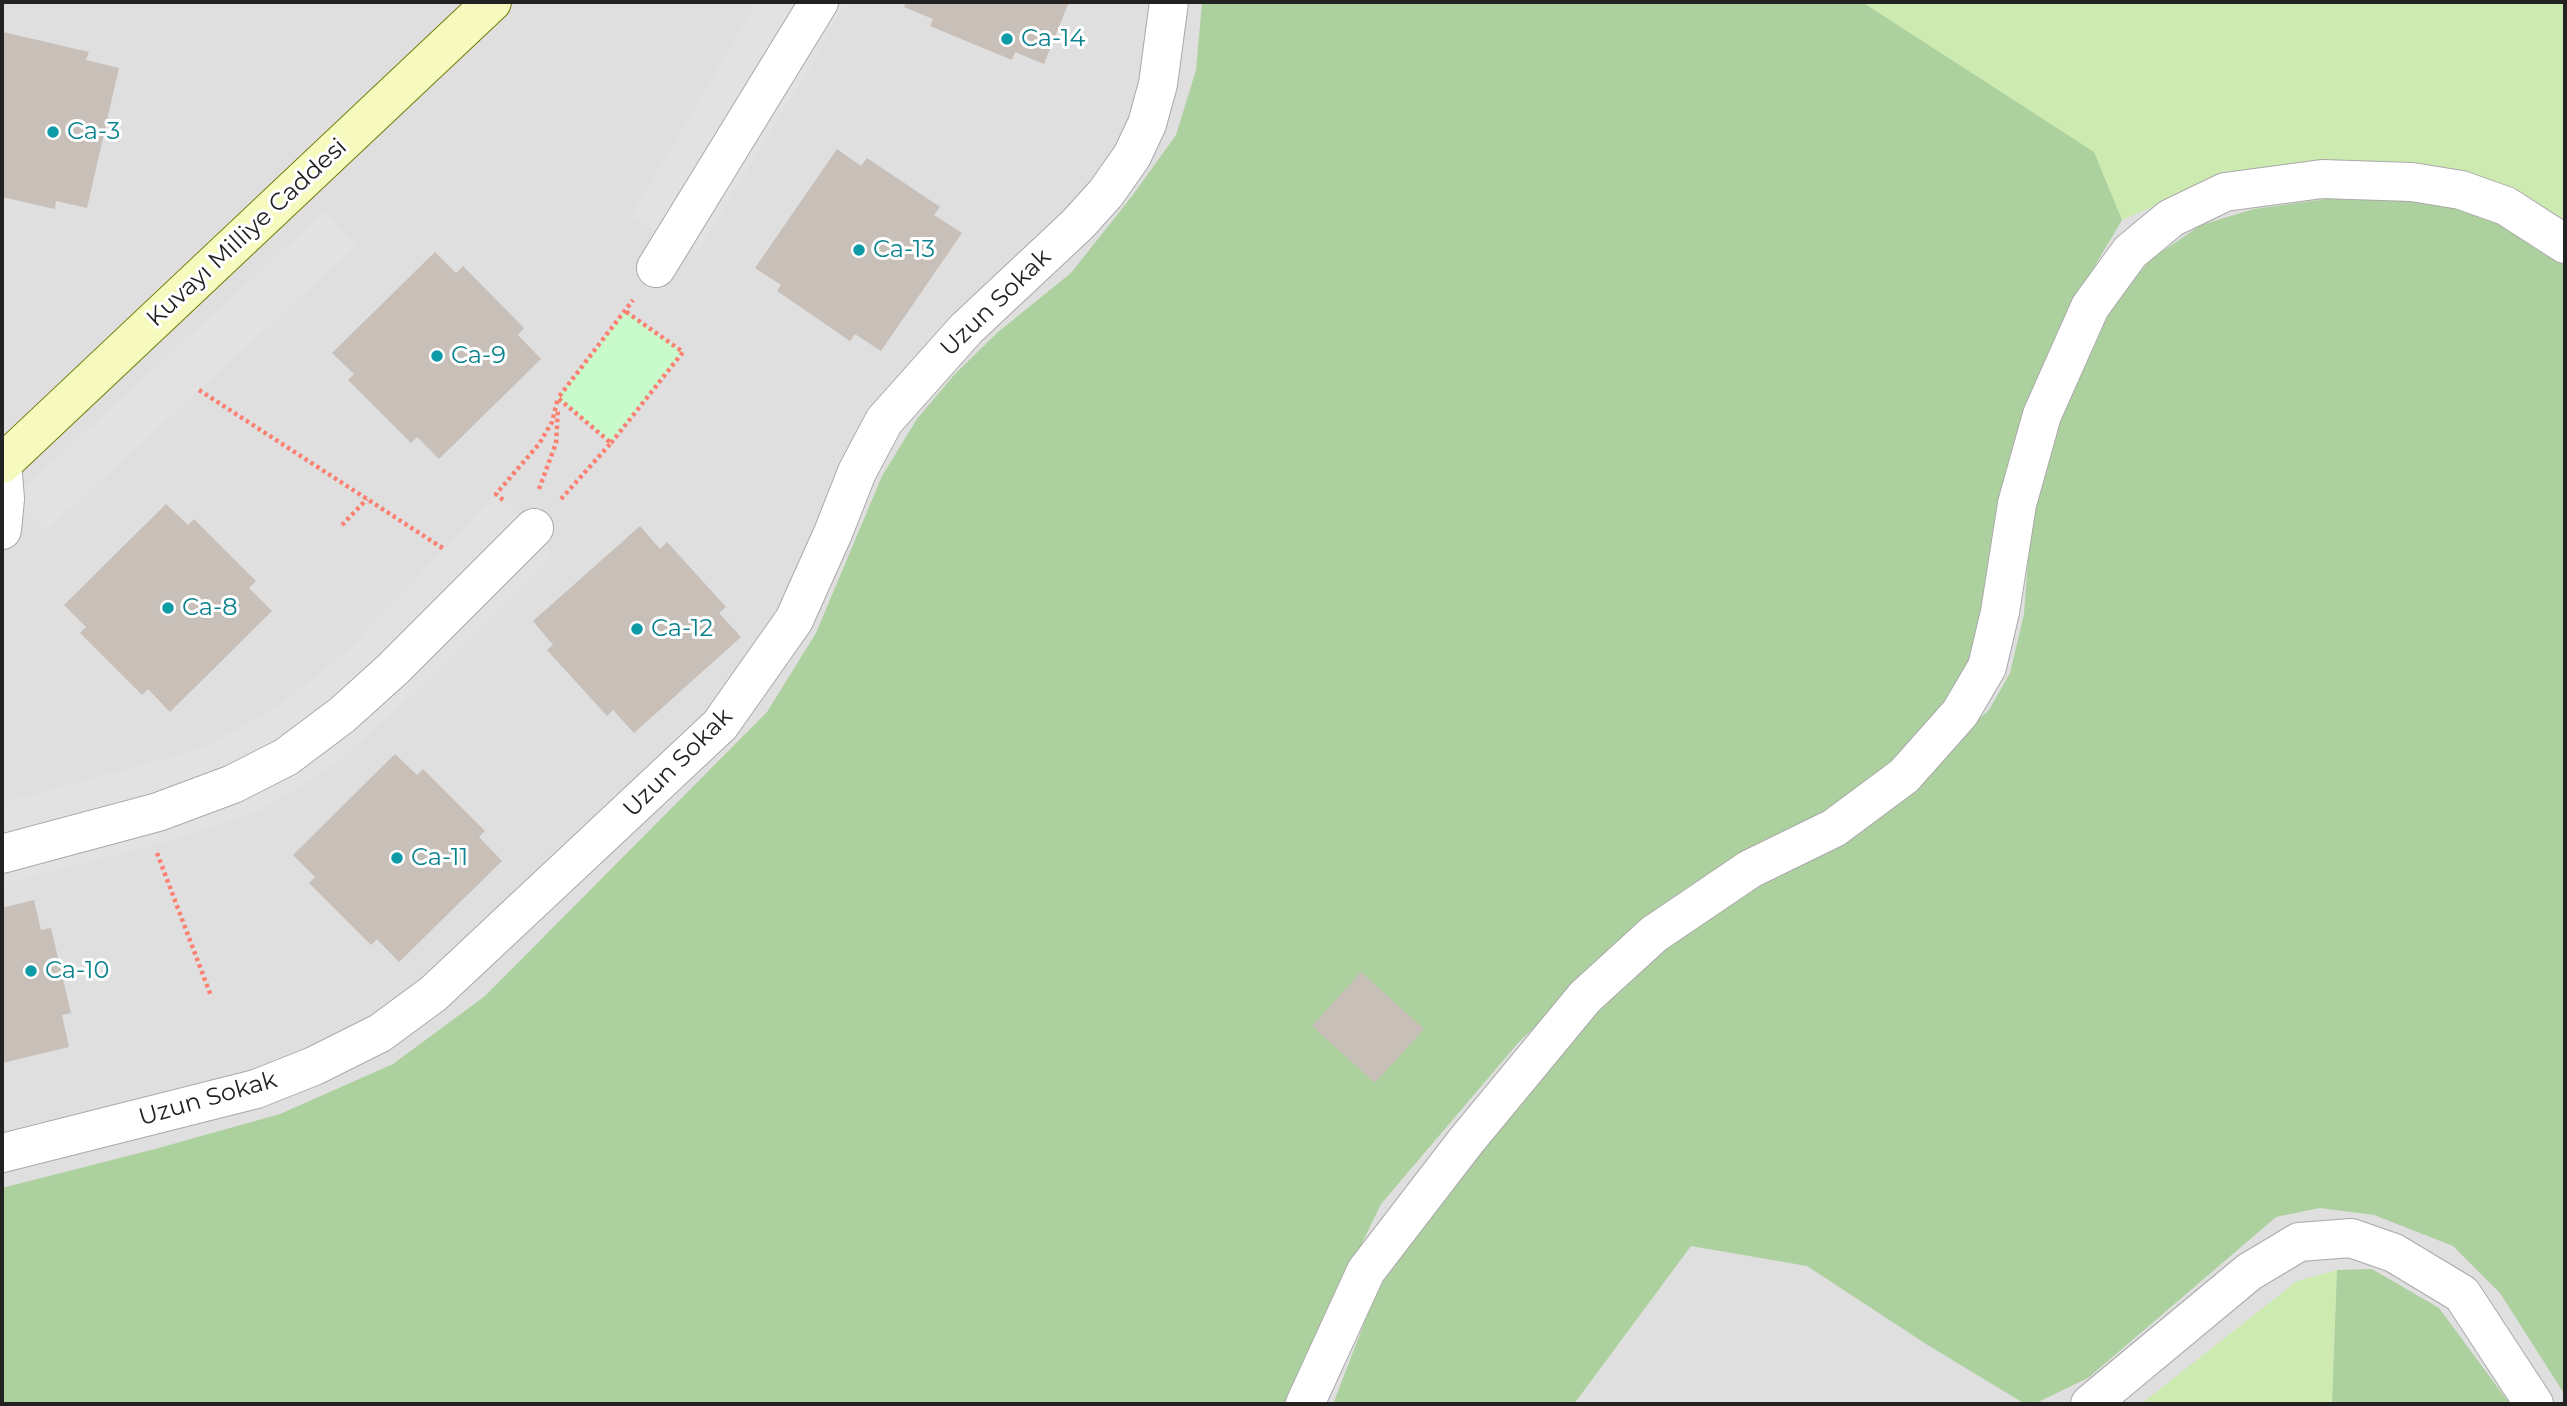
<!DOCTYPE html>
<meta charset="utf-8">
<style>
body{margin:0}
#map{position:relative;width:2567px;height:1406px;overflow:hidden;background:#f2efe9;font-family:Montserrat,sans-serif}
canvas{display:block}
.frame{position:absolute;inset:0;border:4px solid #222;pointer-events:none}
</style>
<div id="map">
<canvas width="2567" height="1406"></canvas>
<div class="frame"></div>
</div>
<script>
const ctx = document.querySelector('canvas').getContext('2d');
ctx.lineJoin = 'round';
function paint(path, color) {
  ctx.fillStyle = color;
  ctx.fill(path, 'evenodd');
}
function toPath(rows) {
  const path = new Path2D();
  for (const r of rows) {
    path.moveTo(r[0], r[1]);
    for (let i = 2; i < r.length; i += 2) path.lineTo(r[i], r[i + 1]);
  }
  return path;
}
function strokePath(path, color, width, dash) {
  ctx.strokeStyle = color;
  ctx.lineWidth = width;
  ctx.lineCap = dash ? 'butt' : 'round';
  ctx.setLineDash(dash || []);
  ctx.stroke(path);
}
function write(font, color, halo, rows, align = 'center') {
  ctx.font = font + ' Montserrat,sans-serif';
  ctx.lineWidth = 6;
  ctx.setLineDash([]);
  ctx.textBaseline = 'middle';
  ctx.strokeStyle = halo;
  ctx.fillStyle = color;
  for (const [text, x, y, turn = 0] of rows) {
    ctx.save();
    ctx.translate(x, y);
    ctx.rotate((+turn || 0) * Math.PI / 180);
    ctx.textAlign = isNaN(turn) ? turn : align;
    if (halo) ctx.strokeText(text, 0, 0);
    ctx.fillText(text, 0, 0);
    ctx.restore();
  }
}
paint(toPath([
 [2,2,2565,2,2565,1404,2,1404]
]), '#e0dfdf');
paint(toPath([
 [1862,2,2565,2,2565,220,2518,193,2198,187,2122,220,2093,152],
 [2337,1270,2332,1404,2141,1404,2297,1281]
]), '#cdebb0');
paint(toPath([
 [1202,2,1862,2,2094,152,2122,220,2083,286,2043,365,2011,468,1975,644,1958,686,1893,764,1836,806,1659,907,1518,1043,1381,1204,1284,1404,2,1404,2,1188,155,1149,280,1114,393,1064,485,996,767,712,816,633,882,476,917,419,954,375,998,332,1071,273,1132,196,1176,135,1196,70],
 [2355,195,2412,195,2496,214,2565,258,2565,1395,2500,1293,2453,1246,2374,1215,2320,1208,2276,1217,2088,1378,2034,1404,2025,1404,1926,1344,1807,1266,1691,1246,1574,1404,1333,1404,1377,1290,1540,1072,1609,997,1710,912,1829,851,1989,710,2010,673,2024,614,2029,546,2040,465,2112,307,2150,260,2201,225,2254,209],
 [2372,1269,2439,1308,2510,1404,2332,1404,2337,1270]
]), '#add19e');
paint(toPath([
 [625,311,683,352,611,443,558,398]
]), '#c8facc');
paint(toPath([
 [757,2,845,2,815,59,697,253,631,216],
 [325,211,356,246,46,531,14,497],
 [496,494,534,528,553,554,424,684,336,764,261,810,141,849,2,884,2,803,201,749,280,705,348,650]
]), '#e2e2e2');
paint(toPath([
 [906,2,1069,2,1044,64,1015,52,1012,60,930,26,933,19,904,7],
 [3,32,89,52,86,60,119,68,87,208,56,201,55,209,2,197],
 [837,149,861,166,867,158,940,207,934,215,962,233,881,351,855,334,850,341,777,291,781,285,755,268],
 [435,252,456,273,463,266,524,328,518,335,541,359,439,459,417,437,411,443,348,380,354,374,332,353],
 [166,504,188,525,194,519,256,581,249,588,272,611,170,712,148,689,142,695,80,633,86,627,64,605],
 [640,526,660,549,667,542,726,607,719,613,741,637,634,733,613,710,607,716,547,650,553,645,533,621],
 [395,754,417,775,423,769,485,831,479,837,502,861,399,962,377,939,371,945,309,883,315,877,293,855],
 [34,900,41,930,51,928,71,1013,62,1015,69,1047,2,1063,2,908],
 [1361,972,1424,1029,1375,1083,1312,1026]
]), '#c7bfb8');
const street = toPath([
 [656,268,819,2],
 [2,461,5,499,2,530],
 [2,854,158,812,233,784,286,757,342,715,393,669,534,528],
 [2,1153,256,1089,314,1066,380,1033,433,994,720,725,794,620,833,533,857,472,884,421,966,329,1078,224,1106,193,1132,156,1147,124,1158,84,1169,2],
 [1305,1404,1366,1271,1466,1141,1585,997,1654,934,1750,869,1834,828,1904,776,1960,713,1987,667,2000,612,2017,504,2042,415,2090,307,2130,252,2171,218,2225,192,2322,179,2412,182,2461,190,2506,206,2565,244],
 [2090,1404,2249,1272,2299,1242,2351,1238,2394,1253,2462,1294,2534,1404]
]);
const secondary = toPath([
 [2,464,492,2]
]);
strokePath(street, '#a9a9a9', 40);
strokePath(secondary, '#707d05', 40);
strokePath(toPath([
 [199,390,444,549],
 [611,443,683,352,625,311],
 [539,489,556,443,558,410],
 [561,499,611,443,558,398,633,300],
 [503,500,496,494,539,444,552,422,558,398],
 [342,525,367,499],
 [157,853,211,996]
]), '#fa8072', 4.5, [3.5, 3.5]);
strokePath(street, '#fff', 38);
strokePath(secondary, '#f7fabf', 38);
for (const [x, y, r, color] of [
 [1007,39,7,"#0f9aa8"],
 [53,132,7,"#0f9aa8"],
 [859,250,7,"#0f9aa8"],
 [437,356,7,"#0f9aa8"],
 [168,608,7,"#0f9aa8"],
 [637,629,7,"#0f9aa8"],
 [397,858,7,"#0f9aa8"],
 [31,971,7,"#0f9aa8"]
]) {
  const dot = new Path2D();
  dot.arc(x, y, r, 0, 2 * Math.PI);
  ctx.fillStyle = color;
  ctx.fill(dot);
  strokePath(dot, '#fff', 2.5);
}
write('24px', '#0d838f', '#fff', [
 ["Ca-14",1021,39],
 ["Ca-3",67,132],
 ["Ca-13",873,250],
 ["Ca-9",451,356],
 ["Ca-8",182,608],
 ["Ca-12",651,629],
 ["Ca-11",411,858],
 ["Ca-10",45,971]
], 'left');
write('24px', '#222', '#fff', [
 ["Kuvayı Milliye Caddesi",247,233,-43],
 ["Uzun Sokak",996,303,-44],
 ["Uzun Sokak",678,763,-45],
 ["Uzun Sokak",208,1099,-16]
]);
</script>
